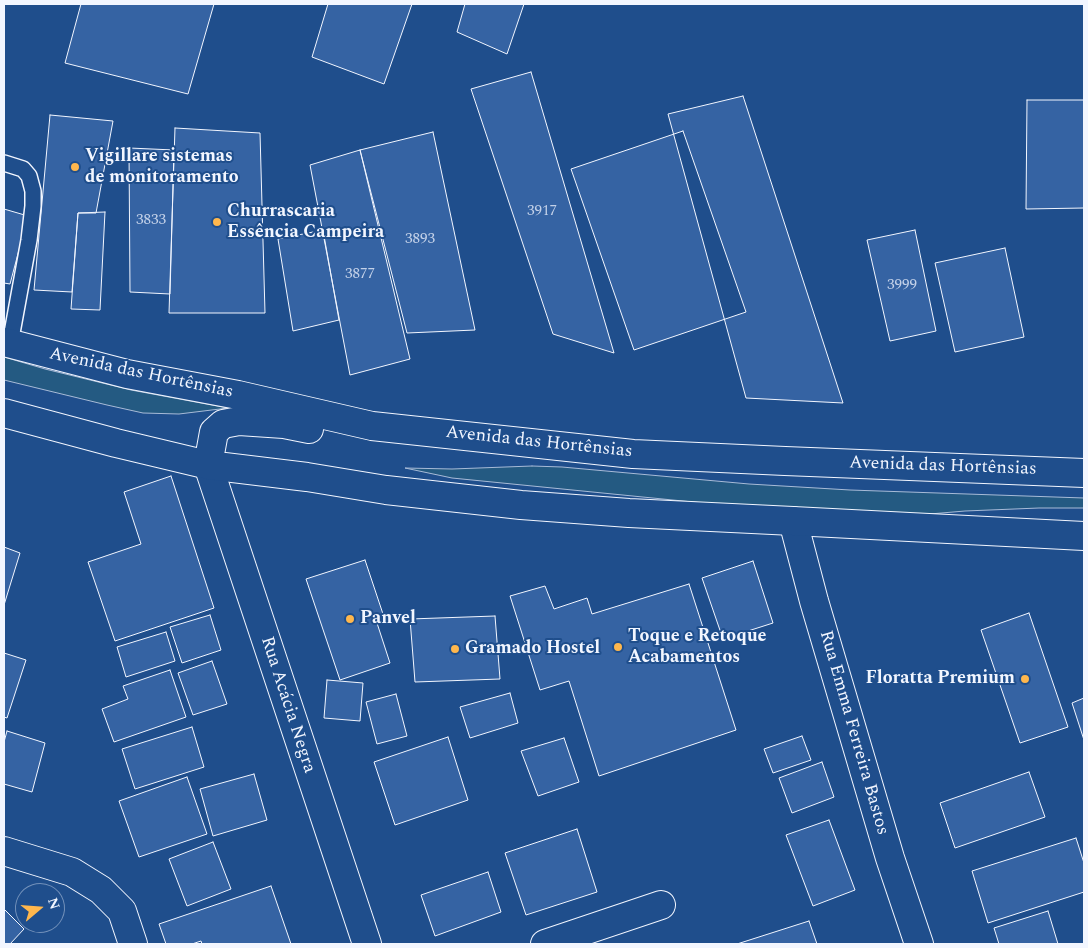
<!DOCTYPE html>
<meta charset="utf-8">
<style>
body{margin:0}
#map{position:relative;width:1088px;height:948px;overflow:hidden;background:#1f4e8c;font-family:Spectral,serif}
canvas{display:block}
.frame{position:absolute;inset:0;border:5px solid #f2f6ff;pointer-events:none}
.north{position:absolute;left:15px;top:883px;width:50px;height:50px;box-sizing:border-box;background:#1f4e8c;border:1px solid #7391ba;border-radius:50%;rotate:72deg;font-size:14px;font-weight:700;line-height:20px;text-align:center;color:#f2f6ff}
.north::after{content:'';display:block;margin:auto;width:18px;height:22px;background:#ffb74d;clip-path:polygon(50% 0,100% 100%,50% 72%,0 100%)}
</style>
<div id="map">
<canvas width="1088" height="948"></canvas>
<div class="frame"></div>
<div class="north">N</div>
</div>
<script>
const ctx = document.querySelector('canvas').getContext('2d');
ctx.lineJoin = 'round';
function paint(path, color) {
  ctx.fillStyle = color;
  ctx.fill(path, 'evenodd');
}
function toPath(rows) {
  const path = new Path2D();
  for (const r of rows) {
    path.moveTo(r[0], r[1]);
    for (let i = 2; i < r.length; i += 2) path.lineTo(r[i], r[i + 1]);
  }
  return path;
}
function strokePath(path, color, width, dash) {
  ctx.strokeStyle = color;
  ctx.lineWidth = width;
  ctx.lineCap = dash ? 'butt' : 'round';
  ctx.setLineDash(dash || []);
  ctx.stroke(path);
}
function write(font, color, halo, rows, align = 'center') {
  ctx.font = font + ' Spectral,serif';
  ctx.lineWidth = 4;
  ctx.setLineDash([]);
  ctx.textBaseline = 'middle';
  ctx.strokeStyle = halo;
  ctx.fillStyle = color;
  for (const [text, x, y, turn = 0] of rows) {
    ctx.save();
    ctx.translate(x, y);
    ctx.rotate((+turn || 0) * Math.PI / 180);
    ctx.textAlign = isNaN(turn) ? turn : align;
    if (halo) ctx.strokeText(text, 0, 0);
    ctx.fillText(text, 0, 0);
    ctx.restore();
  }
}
const green = toPath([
 [4,357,45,369,131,390,228,408,179,414,143,413,107,405,4,380,4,357],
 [532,466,562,467,749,484,850,490,1084,498,1084,508,1039,508,965,511,918,515,723,505,452,478,405,468,452,469,532,466]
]);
paint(green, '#245a82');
strokePath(green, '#a8bbd7', 1);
const building = toPath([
 [81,4,214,4,188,94,65,63,81,4],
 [328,4,412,4,384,84,312,57,328,4],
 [465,4,524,4,507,54,457,32,465,4],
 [531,72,614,353,553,334,471,89,531,72],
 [743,96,843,403,746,398,668,114,743,96],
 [1027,100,1084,100,1084,208,1026,209,1027,100],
 [50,115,113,121,96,213,78,213,72,292,34,290,50,115],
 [175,128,260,133,265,313,169,313,175,128],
 [683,131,746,312,634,350,571,169,683,131],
 [433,132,475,330,407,333,360,150,433,132],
 [129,148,174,150,170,294,130,292,129,148],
 [360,150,410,359,350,375,310,165,360,150],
 [4,209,28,216,10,284,4,283,4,209],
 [105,212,100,310,71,309,78,213,105,212],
 [323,230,339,320,293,331,278,239,323,230],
 [915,230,936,331,890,341,867,240,915,230],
 [1005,248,1024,337,955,352,935,263,1005,248],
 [171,476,214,608,115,641,88,562,141,544,124,492,171,476],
 [4,547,20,553,4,605,4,547],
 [365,560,384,617,376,620,390,663,340,680,306,579,365,560],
 [753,561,773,623,723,639,702,578,753,561],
 [689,584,736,730,599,776,569,681,540,690,510,596,545,586,554,609,587,598,592,614,689,584],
 [1029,613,1068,727,1020,743,981,630,1029,613],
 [210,615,221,650,182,663,170,627,210,615],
 [495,616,500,679,415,682,410,619,495,616],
 [166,632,175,661,126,677,117,647,166,632],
 [4,653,26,660,7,718,4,717,4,653],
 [212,661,227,704,193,715,178,673,212,661],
 [170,670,186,717,114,742,102,709,128,699,123,686,170,670],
 [327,680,363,683,360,721,324,718,327,680],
 [510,693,518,723,470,738,460,707,510,693],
 [396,694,407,736,377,744,366,702,396,694],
 [1084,698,1084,740,1072,703,1084,698],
 [192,727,204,767,135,789,122,749,192,727],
 [7,731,45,743,32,792,4,784,4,742,7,731],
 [802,736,811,760,773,773,764,749,802,736],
 [448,737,468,800,395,825,374,762,448,737],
 [564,738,579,782,538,796,521,751,564,738],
 [822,762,834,797,792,813,779,778,822,762],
 [1029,772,1045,817,955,848,940,803,1029,772],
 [254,774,267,820,213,836,200,789,254,774],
 [187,777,207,834,139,857,119,801,187,777],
 [829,820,855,890,813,906,786,835,829,820],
 [577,829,597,892,526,915,505,853,577,829],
 [1076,838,1084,863,1084,892,988,923,972,871,1076,838],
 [213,842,231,889,187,906,169,859,213,842],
 [488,872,501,912,435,936,421,895,488,872],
 [271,886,291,944,202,944,201,941,192,944,166,944,159,924,271,886],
 [4,909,24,929,10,944,4,944,4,909],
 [1048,911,1058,944,999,944,994,928,1048,911],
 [809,921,817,944,737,944,809,921]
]);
paint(building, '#3563a3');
strokePath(building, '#f2f6ff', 1);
const lane = toPath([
 [4,163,23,169,29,176,33,191,33,206,29,240,10,344]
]);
const street = toPath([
 [208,465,367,944],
 [793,521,814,601,890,858,919,944],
 [4,851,72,872,101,890,122,911,133,944],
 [545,944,661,905]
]);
const primary = toPath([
 [4,342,127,374,238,395,372,426,633,454,785,461,1084,473],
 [4,413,116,443,208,465,307,477,386,490,521,505,629,513,793,521,1084,536],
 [208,465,214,432,223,424,239,421,284,424,309,429]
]);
strokePath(lane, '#f2f6ff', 18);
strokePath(street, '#f2f6ff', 30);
strokePath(primary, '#f2f6ff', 30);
strokePath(lane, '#1f4e8c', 15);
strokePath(street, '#1f4e8c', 28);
strokePath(primary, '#1f4e8c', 28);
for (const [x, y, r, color] of [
 [75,167,5,"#ffb74d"],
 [217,222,5,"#ffb74d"],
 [350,619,5,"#ffb74d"],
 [618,647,5,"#ffb74d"],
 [455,649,5,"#ffb74d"],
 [1025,679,5,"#ffb74d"]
]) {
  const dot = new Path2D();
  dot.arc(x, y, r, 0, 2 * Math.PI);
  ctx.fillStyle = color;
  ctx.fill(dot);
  strokePath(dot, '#1f4e8c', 2);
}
write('15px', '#c3d1e8', null, [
 ["3917",542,212],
 ["3833",151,221],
 ["3893",420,240],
 ["3877",360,275],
 ["3999",902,286]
]);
write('bold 18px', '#f2f6ff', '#1f4e8c', [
 ["Vigillare sistemas",85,157],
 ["de monitoramento",85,178],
 ["Churrascaria",227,212],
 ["Essência Campeira",227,233],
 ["Panvel",360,619],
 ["Toque e Retoque",628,637],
 ["Acabamentos",628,658],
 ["Gramado Hostel",465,649],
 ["Floratta Premium",1015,679,"right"]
], 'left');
write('18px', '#f2f6ff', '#1f4e8c', [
 ["Avenida das Hortênsias",141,374,12],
 ["Avenida das Hortênsias",539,443,6],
 ["Avenida das Hortênsias",943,467,2],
 ["Rua Acácia Negra",287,705,72],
 ["Rua Emma Ferreira Bastos",853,733,74]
]);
</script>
